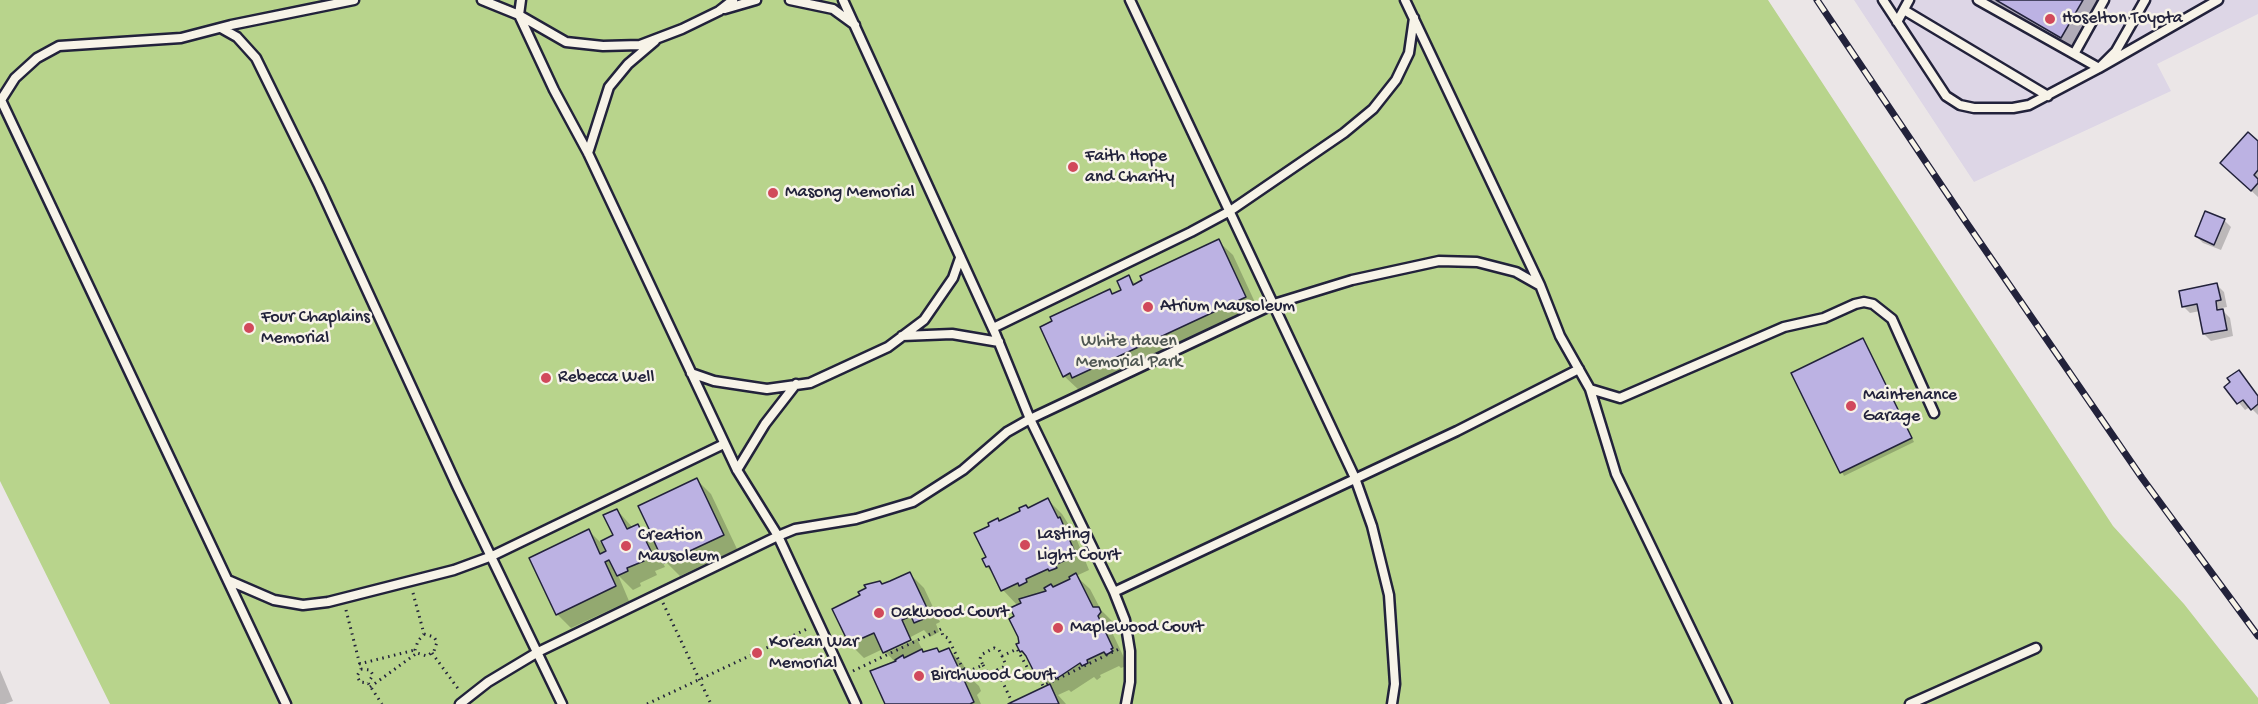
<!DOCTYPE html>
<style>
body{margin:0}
canvas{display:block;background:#ebe6e7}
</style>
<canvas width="2258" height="704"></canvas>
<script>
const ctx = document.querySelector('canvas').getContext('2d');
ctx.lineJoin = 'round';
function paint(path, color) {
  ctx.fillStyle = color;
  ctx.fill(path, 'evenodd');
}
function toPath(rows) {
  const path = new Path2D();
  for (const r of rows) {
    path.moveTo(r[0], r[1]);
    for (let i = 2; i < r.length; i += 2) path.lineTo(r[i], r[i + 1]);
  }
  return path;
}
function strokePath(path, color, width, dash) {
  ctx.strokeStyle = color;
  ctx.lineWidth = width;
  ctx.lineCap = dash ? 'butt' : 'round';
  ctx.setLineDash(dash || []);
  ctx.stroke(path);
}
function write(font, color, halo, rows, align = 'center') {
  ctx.font = font + ' "Gochi Hand",sans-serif';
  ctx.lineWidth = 5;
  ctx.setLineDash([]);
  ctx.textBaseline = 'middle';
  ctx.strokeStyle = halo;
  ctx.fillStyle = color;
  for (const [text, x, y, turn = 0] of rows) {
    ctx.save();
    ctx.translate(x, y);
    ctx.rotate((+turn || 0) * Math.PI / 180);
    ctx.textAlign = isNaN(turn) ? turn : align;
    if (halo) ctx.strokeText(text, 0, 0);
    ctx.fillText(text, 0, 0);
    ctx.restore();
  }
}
paint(toPath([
 [1854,0,2258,0,2258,14,2157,64,2171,91,1974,182]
]), '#ddd6e6');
paint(toPath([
 [0,0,1768,0,2113,526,2184,604,2258,698,2258,704,110,704,0,481]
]), '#b8d48c');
paint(toPath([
 [1991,0,2100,0,2072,48],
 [2258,143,2258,197,2229,170],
 [2224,220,2231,227,2221,250,2203,243,2196,236],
 [1218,241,1233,255,1259,311,1088,392,1084,387,1079,390,1064,376,1110,291,1114,295,1123,291,1129,277,1136,285],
 [2217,285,2224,292,2227,307,2222,308,2222,310,2230,318,2233,336,2211,341,2204,334,2200,311,2190,313,2183,306],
 [1863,339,1914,442,1844,476,1793,373],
 [2245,379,2258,396,2258,415,2250,407,2245,410,2226,387],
 [697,480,711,494,737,549,680,576,666,562,662,554,659,555,665,567,655,571,657,575,640,583,641,586,633,590,618,575,629,601,571,628,557,614,589,531,606,548,615,536,617,510,633,528,637,526,646,535,652,532],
 [1048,500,1062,514,1074,533,1089,570,1076,576,1090,589,1101,610,1113,622,1115,627,1111,630,1126,662,1124,663,1126,666,1121,668,1119,666,1100,675,1101,677,1097,680,1094,677,1071,692,1069,690,1058,695,1066,704,1011,704,1049,686,1036,673,1030,660,1021,651,1016,617,1018,606,1003,590,995,575,987,567,988,558,999,522],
 [910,574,924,588,940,622,936,624,939,632,930,637,924,630,888,649,888,652,917,639,924,653,940,654,949,650,963,664,968,676,979,686,981,691,977,695,981,704,887,704,895,662,883,649,864,658,850,644,834,610,882,585],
 [0,670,13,701,5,704,0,704]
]), '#0003');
const building = toPath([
 [1996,0,2083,0,2061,38,1996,0],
 [2248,132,2258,141,2258,170,2254,175,2258,179,2258,183,2251,191,2220,163,2248,132],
 [2205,211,2225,219,2214,245,2195,236,2205,211],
 [1219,239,1246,297,1072,378,1070,373,1063,377,1040,327,1052,321,1050,317,1110,289,1112,294,1121,290,1117,281,1129,275,1133,285,1142,280,1140,276,1219,239],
 [2217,283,2221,300,2216,301,2217,310,2223,309,2227,330,2203,334,2197,304,2182,307,2179,291,2217,283],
 [1863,338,1912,438,1840,473,1791,373,1863,338],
 [2239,370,2258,396,2258,404,2251,410,2243,400,2237,404,2224,387,2230,382,2227,378,2239,370],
 [697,478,724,535,664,563,652,537,646,541,652,553,642,557,644,561,627,568,628,571,617,576,609,560,605,562,616,586,556,615,529,558,589,529,600,554,606,551,601,541,613,535,603,515,617,509,627,529,638,524,643,535,650,531,638,506,697,478],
 [1048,498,1058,518,1060,517,1076,555,1055,565,1057,568,1049,571,1048,569,1026,579,1027,582,1019,586,1018,583,1001,591,989,566,986,567,982,559,986,557,974,533,989,526,988,523,998,518,999,521,1020,511,1019,508,1026,505,1028,508,1048,498],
 [910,572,927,608,923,610,926,618,914,623,911,616,902,620,911,640,883,653,874,633,849,644,832,609,860,595,858,592,866,588,864,585,880,581,882,584,890,581,910,572],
 [1076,573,1093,607,1099,607,1101,612,1098,616,1113,648,1111,649,1113,651,1106,655,1104,652,1087,660,1088,663,1082,666,1080,663,1056,679,1054,676,1044,681,1039,672,1035,674,1026,656,1022,651,1020,652,1016,644,1019,643,1018,637,1009,619,1014,616,1010,608,1021,603,1019,599,1046,591,1044,588,1051,584,1053,587,1070,579,1069,577,1076,573],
 [937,648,939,652,949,648,959,669,965,670,967,676,964,680,974,702,970,704,885,704,870,671,896,661,895,660,903,655,904,658,922,649,923,652,937,648],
 [1050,684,1059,704,1008,704,1012,702,1050,684]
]);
paint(building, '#bcb2e3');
strokePath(building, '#22223b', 1.5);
const lane = toPath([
 [482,0,519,15,566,42,603,46,640,45,682,29,719,11,733,0],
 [521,0,519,15,554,90,588,153,737,470,778,536,795,529,856,519,913,502,963,470,1007,432,1030,419,995,333,843,0],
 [790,0,833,9,855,25],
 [1130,0,1355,478,1372,526,1389,595,1395,684,1392,704],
 [1405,0,1540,285,1560,336,1590,389,1620,398,1784,327,1824,318,1855,304,1864,302,1873,304,1892,319,1934,413],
 [1883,0,1946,96,1960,105,1974,108,2013,108,2029,105,2099,68,2116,51,2145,0],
 [1978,0,2099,68,2218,0],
 [725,9,756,0],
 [1904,10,2048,96],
 [1897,22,1909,0],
 [221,28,237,37,256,58,319,186,457,486,562,704],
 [2074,54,2104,0],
 [0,98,286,704],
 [1,100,15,78,37,58,59,46,181,38,231,25,354,0],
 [588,153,609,87,628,64,655,41],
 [993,328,1191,232,1230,211,1344,133,1373,109,1396,80,1409,53,1414,18],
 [902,336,952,334,999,342],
 [691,373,714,381,767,389,810,383,888,347,924,320,953,278,960,258],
 [1590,389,1616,474,1727,704],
 [737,470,765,424,796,384],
 [230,581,274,600,303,605,328,602,454,570,492,556,724,444],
 [1114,592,1030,419,1274,304,1352,280,1439,261,1477,262,1516,272,1539,285],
 [460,704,488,682,538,652,778,536,856,704],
 [1126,704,1130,682,1130,651,1125,620,1114,592,1457,431,1579,369],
 [1910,704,2036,648]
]);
strokePath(lane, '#22223b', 13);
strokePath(toPath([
 [413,593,424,634,418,641,415,650,417,653,427,656,434,651,437,642,434,637,424,634],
 [663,603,711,704],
 [346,610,361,669,357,676,360,682,368,683,382,704],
 [432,653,459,690],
 [359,664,415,650],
 [983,665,987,672,991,673,997,670,1012,702],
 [361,669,370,670,373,675,368,683],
 [997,670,1003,667,1005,663,1002,656],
 [853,671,941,629,943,636,948,638,961,665,967,672,983,665,980,659,981,655,994,648,999,650,1002,656,1017,649,1033,678,1038,675,1043,686,1119,649],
 [370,687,417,653],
 [647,704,807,629]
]), '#22223b', 3, [1.5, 4.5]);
strokePath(lane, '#f7f3e8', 8);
const rail = toPath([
 [1817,0,1966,222,2142,478,2258,636]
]);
strokePath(rail, '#22223b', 7);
strokePath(rail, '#f7f3e8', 4.5, [14]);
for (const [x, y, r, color] of [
 [2050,19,6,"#d1495b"],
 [1073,167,6,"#d1495b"],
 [773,193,6,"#d1495b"],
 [1148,307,6,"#d1495b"],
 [249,328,6,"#d1495b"],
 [546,378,6,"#d1495b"],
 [1851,406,6,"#d1495b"],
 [1025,545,6,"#d1495b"],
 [626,546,6,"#d1495b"],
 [879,613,6,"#d1495b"],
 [1058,628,6,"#d1495b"],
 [757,653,6,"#d1495b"],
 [919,676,6,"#d1495b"]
]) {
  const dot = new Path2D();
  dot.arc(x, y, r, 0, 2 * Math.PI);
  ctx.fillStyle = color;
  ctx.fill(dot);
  strokePath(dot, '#f7f3e8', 2);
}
write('18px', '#22223b', '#f7f3e8', [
 ["Hoselton Toyota",2062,19],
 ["Faith Hope",1085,157],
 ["and Charity",1085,178],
 ["Masong Memorial",785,193],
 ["Atrium Mausoleum",1160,307],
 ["Four Chaplains",261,318],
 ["Memorial",261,339],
 ["Rebecca Well",558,378],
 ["Maintenance",1863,396],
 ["Garage",1863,417],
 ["Lasting",1037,535],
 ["Light Court",1037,556],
 ["Creation",638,536],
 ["Mausoleum",638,557],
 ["Oakwood Court",891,613],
 ["Maplewood Court",1070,628],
 ["Korean War",769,643],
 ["Memorial",769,664],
 ["Birchwood Court",931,676]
], 'left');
write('18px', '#4f5753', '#f7f3e8', [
 ["White Haven",1129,342],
 ["Memorial Park",1129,363]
]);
</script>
